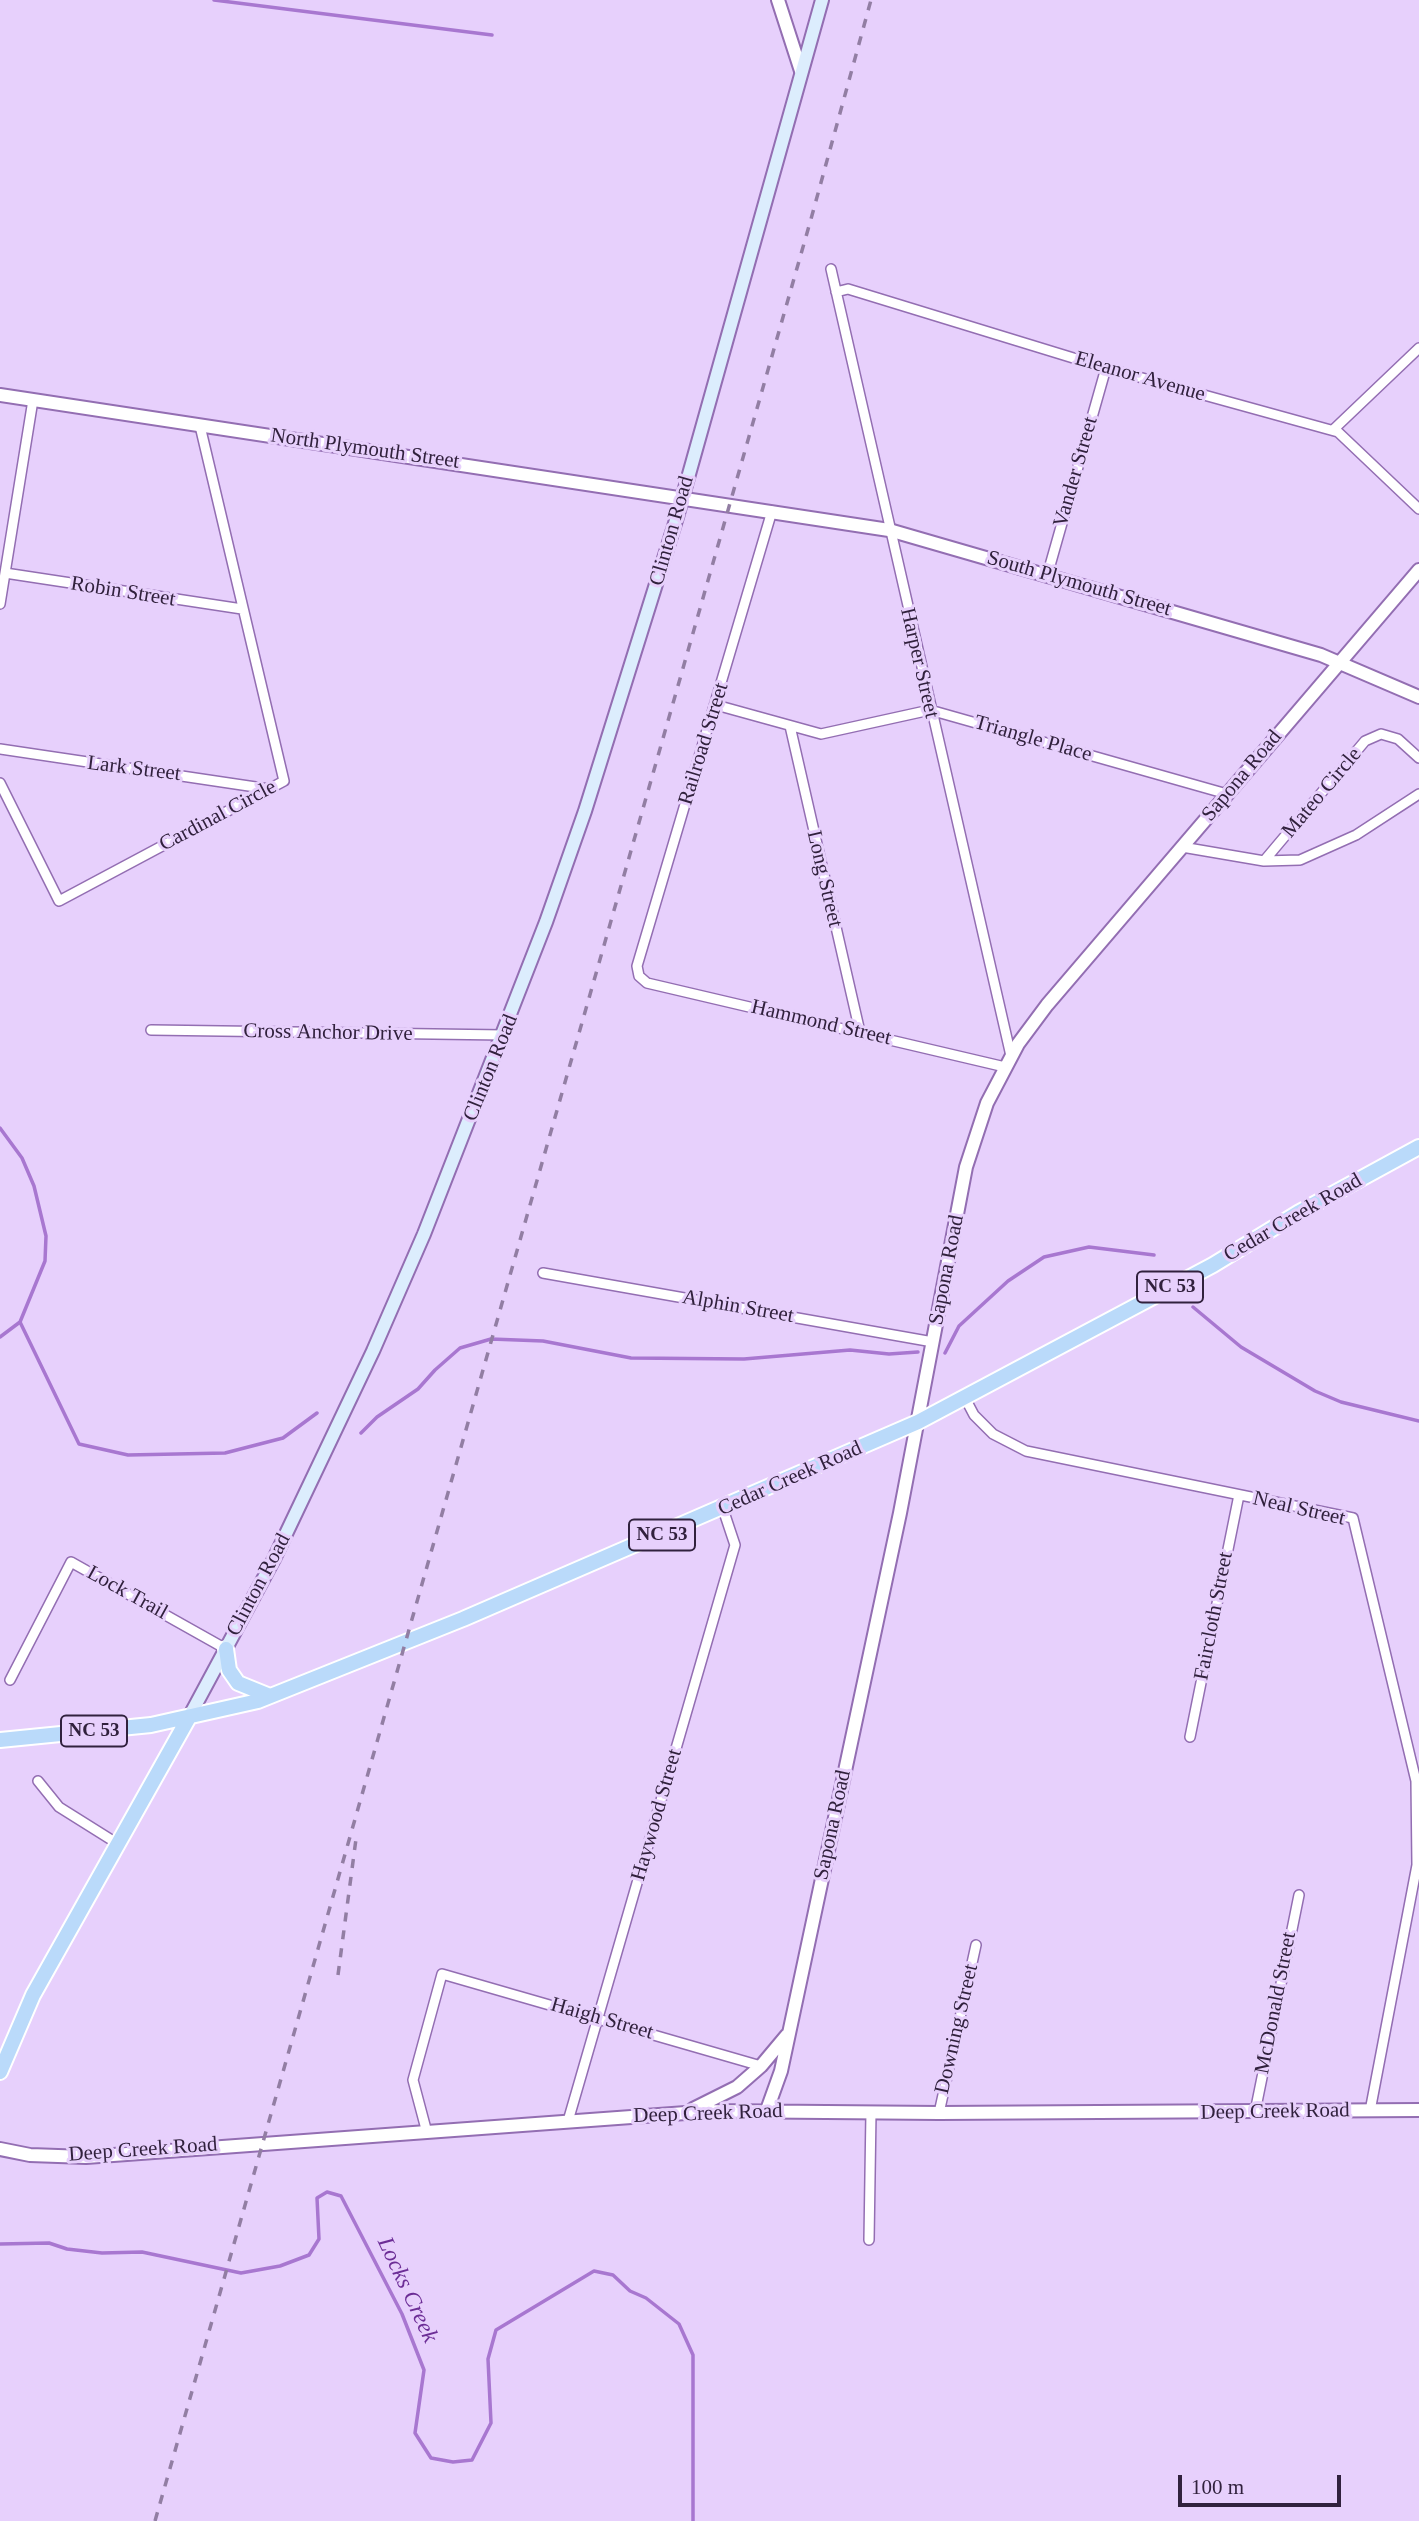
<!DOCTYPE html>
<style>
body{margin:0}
#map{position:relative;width:1419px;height:2521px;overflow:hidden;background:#e7d0fc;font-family:"Times New Roman",serif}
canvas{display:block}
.scale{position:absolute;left:1178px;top:2475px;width:163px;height:32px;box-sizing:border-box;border:4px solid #31213d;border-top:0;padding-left:9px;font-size:21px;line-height:24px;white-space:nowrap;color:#31213d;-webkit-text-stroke:5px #e7d0fc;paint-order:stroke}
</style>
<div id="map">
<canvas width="1419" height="2521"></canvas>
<div class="scale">100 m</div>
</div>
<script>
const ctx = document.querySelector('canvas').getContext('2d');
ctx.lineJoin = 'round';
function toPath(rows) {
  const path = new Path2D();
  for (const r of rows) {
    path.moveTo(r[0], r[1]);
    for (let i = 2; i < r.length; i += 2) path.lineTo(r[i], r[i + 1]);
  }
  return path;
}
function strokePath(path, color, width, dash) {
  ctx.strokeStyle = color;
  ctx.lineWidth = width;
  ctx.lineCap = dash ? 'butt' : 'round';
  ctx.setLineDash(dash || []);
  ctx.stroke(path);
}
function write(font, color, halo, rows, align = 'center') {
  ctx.font = font + ' "Times New Roman",serif';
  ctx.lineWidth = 6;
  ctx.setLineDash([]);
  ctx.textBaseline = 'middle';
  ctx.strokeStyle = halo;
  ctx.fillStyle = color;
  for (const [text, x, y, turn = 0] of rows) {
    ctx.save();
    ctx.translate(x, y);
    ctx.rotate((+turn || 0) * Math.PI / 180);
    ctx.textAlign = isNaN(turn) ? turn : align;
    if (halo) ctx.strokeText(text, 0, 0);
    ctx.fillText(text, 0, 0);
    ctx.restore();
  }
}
strokePath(toPath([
 [214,0,492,35],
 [0,1128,22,1158,34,1186,46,1236,45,1261,20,1322,0,1337],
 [1193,1307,1241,1347,1315,1391,1341,1402,1419,1421],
 [20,1322,79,1444,128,1455,225,1453,283,1438,317,1413],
 [945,1353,959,1326,1008,1281,1044,1257,1089,1247,1154,1255],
 [361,1433,377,1417,418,1389,435,1370,460,1348,491,1339,543,1341,631,1358,744,1359,850,1350,889,1354,918,1352],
 [0,2244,49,2243,67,2249,102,2253,142,2252,241,2273,280,2266,309,2255,319,2239,317,2198,327,2192,341,2196,402,2314,424,2370,415,2433,431,2458,453,2462,472,2460,491,2423,488,2359,496,2330,594,2271,613,2275,630,2291,646,2298,679,2324,693,2355,693,2521]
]), '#a877d0', 3.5);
const minor = toPath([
 [831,269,1011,1056],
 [836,292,848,289,1106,368,1338,432,1419,509],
 [1333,430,1419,348],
 [772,511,637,966,639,976,647,983,1005,1067],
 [5,573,242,609],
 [1047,576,1106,368],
 [0,604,33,400],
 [716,705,821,734,930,710,1227,794],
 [790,726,860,1032],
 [0,749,269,789],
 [0,783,59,901,284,781,200,426],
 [1182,847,1264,861,1300,860,1356,835,1419,794],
 [1264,861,1365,741,1381,734,1398,739,1419,758],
 [151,1030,504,1035],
 [543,1273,933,1342],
 [964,1396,974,1415,993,1434,1026,1451,1353,1518,1416,1781,1417,1865,1370,2111],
 [10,1680,71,1562,226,1649],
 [1190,1737,1239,1495],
 [38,1781,59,1807,118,1844],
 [1255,2112,1299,1895],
 [939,2113,976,1945],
 [568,2121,735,1545,723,1509],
 [426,2129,413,2080,442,1974,761,2066],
 [869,2240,871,2112]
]);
const tertiary = toPath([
 [778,0,801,71],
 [0,395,889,530,1321,655,1419,697],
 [693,2109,737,2087,761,2066,787,2035],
 [767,2110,781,2071,900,1513,966,1167,987,1103,1018,1044,1047,1005,1419,570],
 [0,2149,30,2155,86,2157,713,2111,939,2113,1419,2110]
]);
const secondary = toPath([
 [188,1719,274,1559,373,1351,424,1234,546,922,585,811,677,517,822,0]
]);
const primary = toPath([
 [226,1649,229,1670,238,1683,270,1696],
 [0,1740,151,1725,258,1701,463,1619,918,1422,1213,1265,1298,1213,1419,1147],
 [0,2072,33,1995,188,1719]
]);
strokePath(minor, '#936eb2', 12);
strokePath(tertiary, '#936eb2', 16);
strokePath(secondary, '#936eb2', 16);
strokePath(primary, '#fff', 18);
strokePath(minor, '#fff', 9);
strokePath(tertiary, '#fff', 12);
strokePath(secondary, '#dcedfd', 12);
strokePath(primary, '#badafa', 14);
strokePath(toPath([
 [338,1975,356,1839],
 [155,2521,811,219,871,0]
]), '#927ea3', 3.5, [9, 9]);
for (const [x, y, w] of [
 [1170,1287,66],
 [662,1535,66],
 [94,1731,66]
]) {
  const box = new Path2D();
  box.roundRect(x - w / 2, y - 15.5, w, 31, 5);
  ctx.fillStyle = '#e7d0fc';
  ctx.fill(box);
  strokePath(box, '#31213d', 2);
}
write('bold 19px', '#31213d', null, [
 ["NC 53",1170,1287],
 ["NC 53",662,1535],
 ["NC 53",94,1731]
]);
write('21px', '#31213d', '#e7d0fc', [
 ["Eleanor Avenue",1140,377,16],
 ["North Plymouth Street",365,449,8],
 ["Vander Street",1076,472,-74],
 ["Clinton Road",672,531,-74],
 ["South Plymouth Street",1079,584,16],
 ["Robin Street",123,592,9],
 ["Harper Street",919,663,77],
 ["Triangle Place",1033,739,16],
 ["Railroad Street",704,744,-73],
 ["Lark Street",134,769,7],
 ["Sapona Road",1242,776,-50],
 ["Mateo Circle",1322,793,-50],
 ["Cardinal Circle",218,816,-28],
 ["Long Street",824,879,77],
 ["Hammond Street",821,1023,13],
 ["Cross Anchor Drive",328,1033,1],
 ["Clinton Road",491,1068,-68],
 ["Cedar Creek Road",1293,1218,-30],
 ["Sapona Road",947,1270,-79],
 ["Alphin Street",738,1307,10],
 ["Cedar Creek Road",790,1479,-24],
 ["Neal Street",1299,1509,13],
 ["Clinton Road",259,1585,-62],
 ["Lock Trail",127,1593,29],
 ["Faircloth Street",1214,1616,-79],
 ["Haywood Street",657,1815,-74],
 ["Sapona Road",833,1825,-78],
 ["McDonald Street",1276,2003,-79],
 ["Haigh Street",602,2019,16],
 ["Downing Street",957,2029,-77],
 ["Deep Creek Road",1275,2112,-1],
 ["Deep Creek Road",708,2114,-2],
 ["Deep Creek Road",143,2150,-4]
]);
write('italic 23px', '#6c2d96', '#e7d0fc', [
 ["Locks Creek",407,2290,65]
]);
</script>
